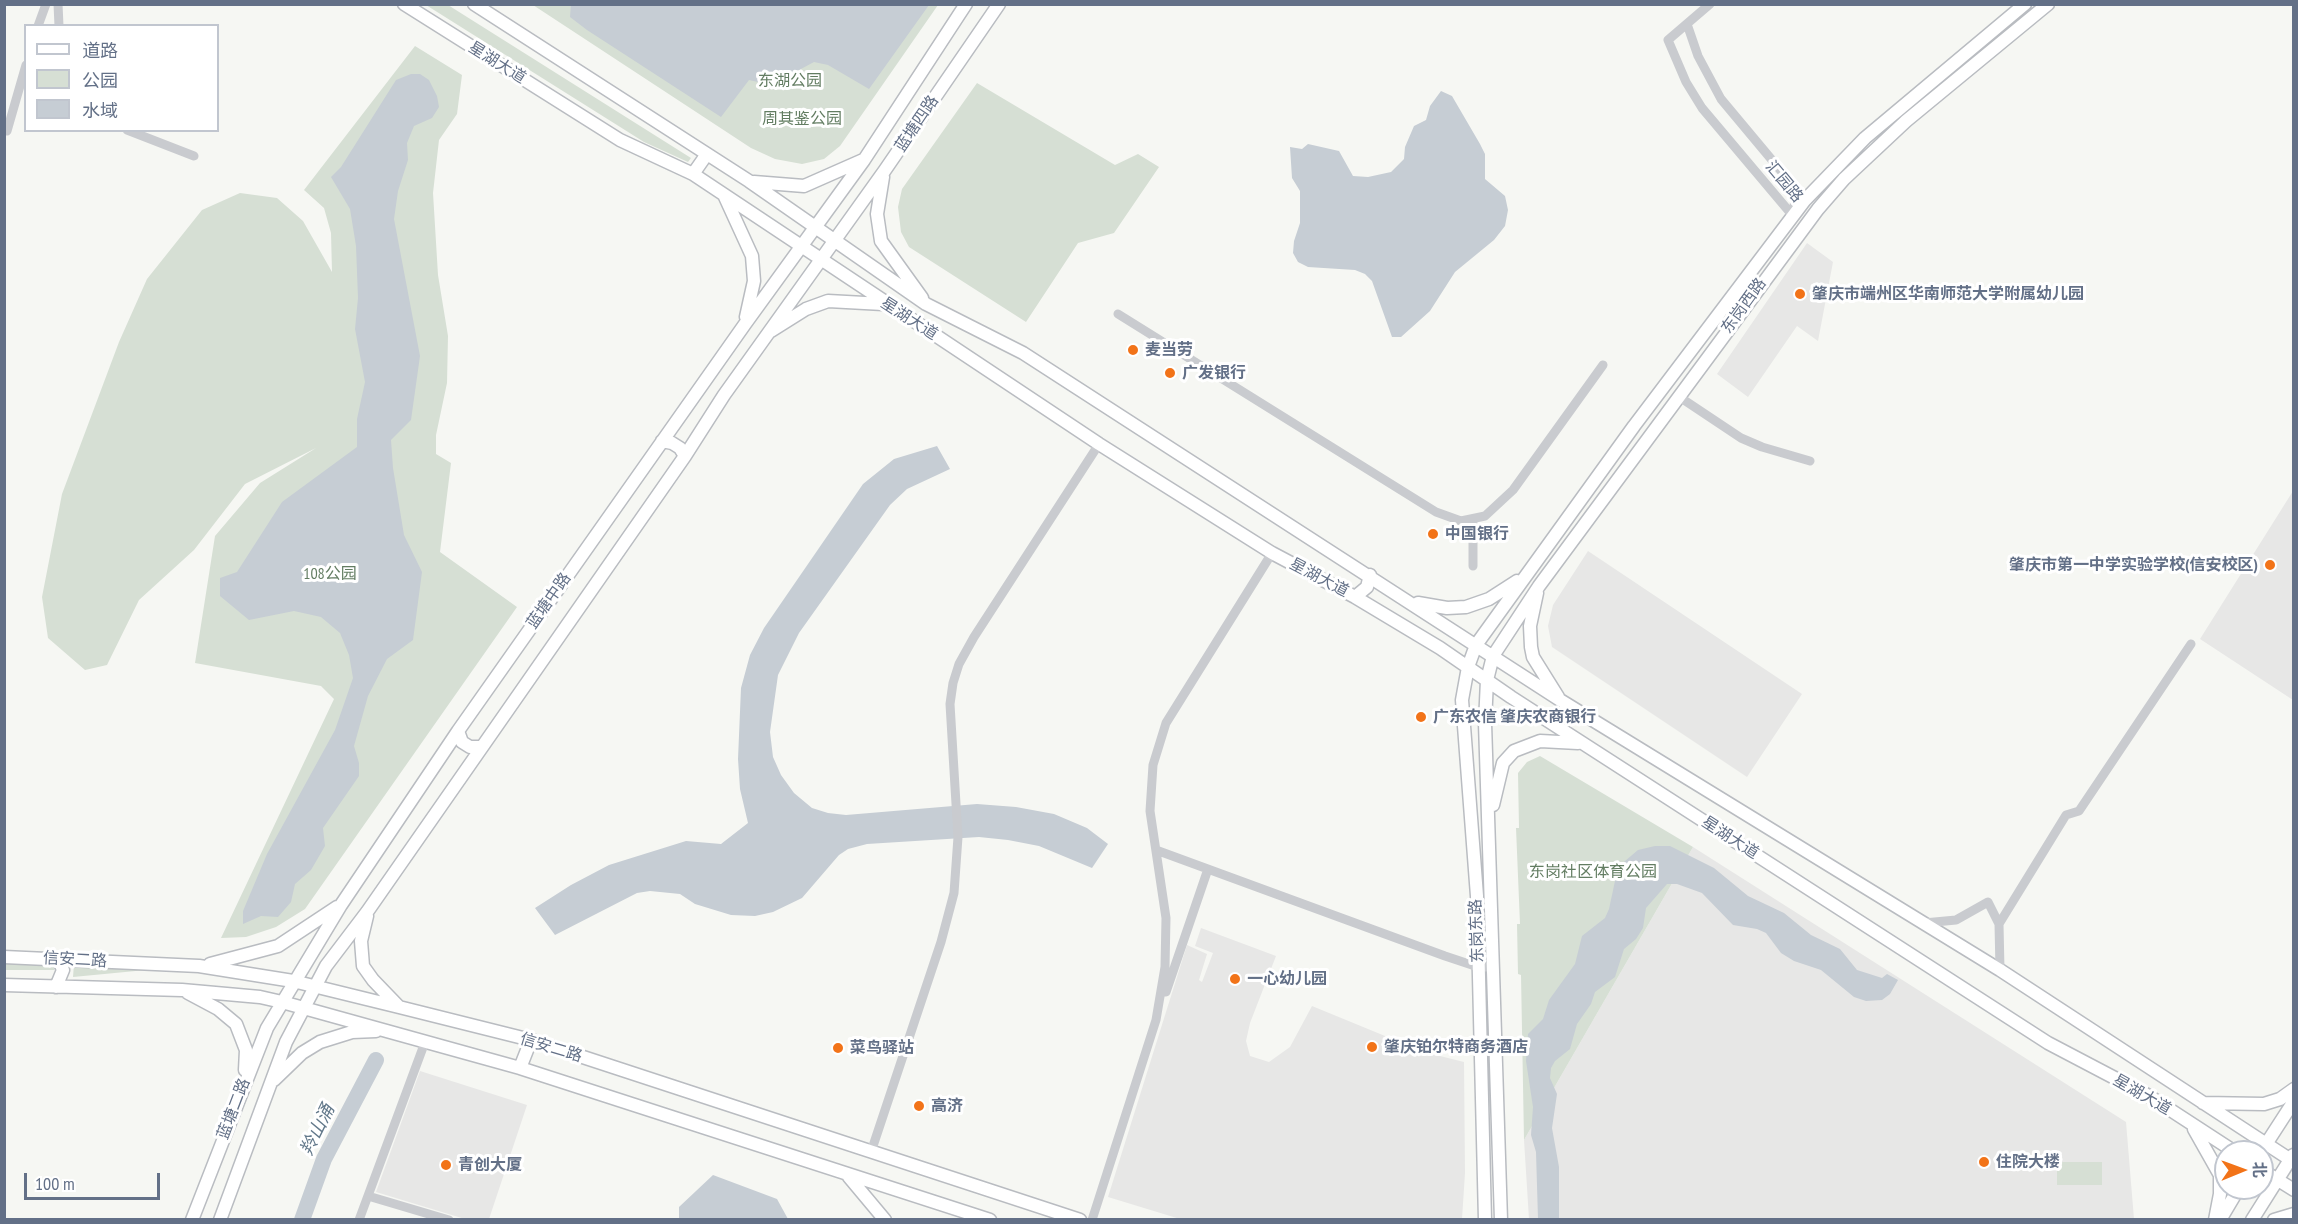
<!DOCTYPE html>
<meta charset="utf-8">
<style>
body{margin:0}
#map{position:relative;width:2298px;height:1224px;overflow:hidden;background:#f6f7f3;font-family:"PT Sans Narrow","Noto Sans SC",sans-serif}
canvas{display:block}
.frame{position:absolute;inset:0;border:6px solid #637087;pointer-events:none}
.legend{position:absolute;left:24px;top:24px;width:195px;height:108px;box-sizing:border-box;background:#fff;border:2px solid #c1c6cf;margin:0;padding:8px 10px;list-style:none;font-size:18px;color:#637087}
.legend li{display:flex;align-items:center;gap:12px;height:30px}
.legend b{width:30px;border:2px solid #c1c6cf}
.north{position:absolute;left:2214px;top:1140px;width:60px;height:60px;box-sizing:border-box;background:#fff;border:2px solid #c1c6cf;border-radius:50%;rotate:89deg;font-size:16px;font-weight:700;line-height:24px;text-align:center;color:#637087}
.north::after{content:'';display:block;margin:auto;width:21px;height:27px;background:#f27318;clip-path:polygon(50% 0,100% 100%,50% 72%,0 100%)}
.scale{position:absolute;left:24px;top:1173px;width:136px;height:27px;box-sizing:border-box;border:3px solid #637087;border-top:0;padding-left:8px;font-size:18px;line-height:21px;white-space:nowrap;color:#637087;-webkit-text-stroke:4px #fff;paint-order:stroke}
</style>
<div id="map">
<canvas width="2298" height="1224"></canvas>
<div class="frame"></div>
<ul class="legend">
<li><b style="height:8px;background:#fff"></b>道路</li>
<li><b style="height:16px;background:#d6dfd4"></b>公园</li>
<li><b style="height:16px;background:#c6cdd4"></b>水域</li>
</ul>
<div class="north">北</div>
<div class="scale">100 m</div>
</div>
<script>
const ctx = document.querySelector('canvas').getContext('2d');
ctx.lineJoin = 'round';
function paint(path, color) {
  ctx.fillStyle = color;
  ctx.fill(path, 'evenodd');
}
function toPath(rows) {
  const path = new Path2D();
  for (const r of rows) {
    path.moveTo(r[0], r[1]);
    for (let i = 2; i < r.length; i += 2) path.lineTo(r[i], r[i + 1]);
  }
  return path;
}
function strokePath(path, color, width, dash) {
  ctx.strokeStyle = color;
  ctx.lineWidth = width;
  ctx.lineCap = dash ? 'butt' : 'round';
  ctx.setLineDash(dash || []);
  ctx.stroke(path);
}
function write(font, color, halo, rows, align = 'center') {
  ctx.font = font + ' "PT Sans Narrow","Noto Sans SC",sans-serif';
  ctx.lineWidth = 6;
  ctx.setLineDash([]);
  ctx.textBaseline = 'middle';
  ctx.strokeStyle = halo;
  ctx.fillStyle = color;
  for (const [text, x, y, turn = 0] of rows) {
    ctx.save();
    ctx.translate(x, y);
    ctx.rotate((+turn || 0) * Math.PI / 180);
    ctx.textAlign = isNaN(turn) ? turn : align;
    if (halo) ctx.strokeText(text, 0, 0);
    ctx.fillText(text, 0, 0);
    ctx.restore();
  }
}
paint(toPath([
 [1807,243,1833,262,1818,341,1797,326,1748,397,1717,374],
 [2293,491,2293,700,2200,639],
 [1588,551,1802,694,1747,777,1552,647,1548,626,1553,605],
 [1693,847,2126,1122,2134,1219,1529,1219,1524,1140],
 [1201,928,1276,956,1250,1023,1246,1041,1250,1056,1269,1062,1290,1047,1312,1006,1424,1052,1464,1062,1465,1173,1462,1219,1180,1219,1108,1197,1187,945,1207,954,1199,980,1202,982,1213,953,1195,946],
 [420,1071,527,1105,489,1219,465,1219,376,1192]
]), '#e7e7e6');
paint(toPath([
 [426,5,448,5,691,158,688,162,644,142],
 [533,5,938,5,840,146,824,159,802,164,775,159,751,148],
 [415,46,462,75,457,114,439,140,433,193,438,275,448,336,447,383,436,435,436,454,451,463,440,552,517,607,305,909,276,927,246,937,221,938,334,699,321,686,195,663,215,536,260,483,316,448,245,484,194,550,139,600,107,665,85,670,48,638,42,597,62,494,119,342,147,279,202,210,240,193,277,198,303,221,332,272,331,233,324,208,304,190],
 [977,83,1115,165,1138,154,1159,167,1114,233,1078,243,1026,322,909,247,901,232,898,207,902,189],
 [1540,756,1693,847,1524,1140,1521,975,1518,974,1517,924,1520,924,1516,828,1519,828,1518,773,1527,762],
 [5,961,54,962,54,970,5,970],
 [74,964,146,967,146,970,73,977],
 [2057,1162,2102,1162,2102,1185,2057,1185]
]), '#d6dfd4');
paint(toPath([
 [571,4,929,4,929,5,869,89,828,65,814,62,771,85,749,80,721,117,587,30,570,17],
 [411,74,420,74,429,80,437,96,439,107,432,118,414,126,407,143,408,160,398,191,394,219,420,356,411,420,391,440,393,468,404,535,422,572,413,640,387,659,368,696,354,746,359,763,359,776,323,828,325,846,311,870,295,884,291,902,278,917,261,916,243,924,243,911,267,854,335,730,353,678,349,655,340,633,321,617,294,611,249,620,220,596,220,578,237,572,282,502,357,447,357,419,365,382,355,329,358,298,356,246,350,209,331,177,341,167,396,80],
 [1441,91,1452,96,1480,144,1485,154,1485,179,1505,196,1508,210,1505,226,1494,240,1455,272,1430,311,1401,337,1392,337,1372,281,1365,274,1355,270,1308,267,1298,262,1293,253,1294,241,1300,223,1300,191,1292,178,1290,147,1302,149,1308,144,1339,151,1353,176,1368,177,1391,172,1404,159,1405,147,1414,126,1426,120,1430,106],
 [937,446,950,469,907,489,890,505,799,633,778,675,770,732,773,757,781,775,794,793,812,808,828,813,846,815,977,804,1016,807,1054,814,1087,828,1108,844,1092,868,1039,846,1008,840,979,837,867,844,848,849,839,855,802,898,773,912,755,916,731,915,695,904,680,894,650,891,637,893,555,935,535,908,571,885,609,865,686,841,721,844,748,823,740,789,738,759,741,688,750,655,764,628,863,484,894,459],
 [1655,846,1670,846,1714,868,1748,896,1784,913,1811,935,1840,949,1857,970,1882,978,1887,974,1898,980,1890,994,1882,1000,1866,1001,1854,997,1821,970,1794,961,1781,953,1766,933,1757,929,1733,925,1702,893,1677,884,1667,884,1646,908,1643,928,1636,939,1624,949,1615,977,1595,992,1591,1004,1577,1024,1570,1049,1555,1061,1551,1068,1550,1078,1557,1094,1552,1128,1559,1167,1559,1219,1538,1219,1536,1152,1531,1135,1533,1107,1526,1061,1528,1034,1543,1019,1549,1000,1575,964,1582,936,1605,918,1609,909,1618,867,1638,850],
 [713,1175,777,1199,788,1219,679,1219,679,1207]
]), '#c6cdd4');
strokePath(toPath([
 [302,1220,324,1159,376,1060]
]), '#c6cdd4', 16);
const major = toPath([
 [404,4,620,140,693,174,1099,444,1272,553,1355,597,1440,648,1511,697,2048,1043,2149,1096,2235,1152],
 [474,4,749,181,926,304,1023,353,1560,700,2000,970,2294,1162],
 [693,174,707,154],
 [883,177,877,214,881,241,922,298],
 [754,182,804,186,863,160],
 [725,197,752,256,754,281,746,317],
 [771,331,806,309,828,301,883,304],
 [662,441,672,443,680,448,685,456],
 [1537,593,1530,626,1531,647,1533,657,1558,697],
 [1355,597,1367,587,1370,575],
 [1418,603,1447,608,1466,607,1489,599,1517,581],
 [458,731,462,742,470,747,482,747],
 [1493,805,1503,763,1514,751,1540,741,1578,743],
 [367,916,361,941,363,966,373,980,399,1007],
 [4,957,199,966,293,981,399,1007,531,1040,1080,1220],
 [210,964,278,946,337,907],
 [4,985,182,990,260,997,282,1002,520,1068,990,1220],
 [56,987,63,970,58,958],
 [188,993,218,1009,236,1024,246,1050,245,1070],
 [520,1068,531,1040],
 [274,1080,302,1053,320,1042,352,1032,376,1031],
 [2203,1103,2264,1104,2280,1099,2294,1089],
 [2194,1129,2220,1175,2220,1194,2215,1220],
 [2261,1152,2294,1101],
 [2262,1170,2294,1190],
 [849,1177,885,1220],
 [192,1220,267,1028,341,905,458,731,745,324,864,160,966,4],
 [220,1220,286,1042,326,966,367,912,685,456,724,395,885,170,999,4],
 [1485,1220,1477,896,1462,700,1468,667,1476,645,1634,426,1805,200,1865,138,2025,4],
 [1501,1220,1485,723,1487,680,1493,656,1539,586,1818,209,1844,179,1906,121,2048,4],
 [2220,1220,2239,1188],
 [2252,1220,2293,1155],
 [2274,1220,2294,1214]
]);
strokePath(major, '#b9bcc1', 15);
strokePath(toPath([
 [58,4,59,26],
 [1710,4,1668,40,1686,82,1702,108,1793,216],
 [1687,24,1698,56,1721,99,1792,184,1795,198,1793,216],
 [38,26,46,4],
 [127,130,194,156],
 [7,131,26,65],
 [1118,314,1436,512,1461,521,1485,516,1513,490,1603,365],
 [1678,396,1741,438,1762,447,1810,461],
 [1473,520,1473,566],
 [1156,850,1445,956,1478,967,1493,967],
 [1924,923,1956,920,1988,902,1999,924,2000,970],
 [1999,924,2066,815,2079,811,2191,644],
 [1166,992,1208,869],
 [871,1152,941,942,954,893,958,837,950,704,953,683,959,664,974,637,1099,444],
 [368,1196,449,1220],
 [359,1220,425,1042],
 [1092,1220,1156,1020,1165,967,1166,918,1150,811,1153,765,1166,723,1272,553]
]), '#c9cbcf', 9);
strokePath(major, '#fff', 12);
for (const [x, y, r, color] of [
 [1800,294,6,"#f27318"],
 [1133,350,6,"#f27318"],
 [1170,373,6,"#f27318"],
 [1433,534,6,"#f27318"],
 [2270,565,6,"#f27318"],
 [1421,717,6,"#f27318"],
 [1235,979,6,"#f27318"],
 [1372,1047,6,"#f27318"],
 [838,1048,6,"#f27318"],
 [919,1106,6,"#f27318"],
 [1984,1162,6,"#f27318"],
 [446,1165,6,"#f27318"]
]) {
  const dot = new Path2D();
  dot.arc(x, y, r, 0, 2 * Math.PI);
  ctx.fillStyle = color;
  ctx.fill(dot);
  strokePath(dot, '#fff', 2);
}
write('16px', '#637087', '#fff', [
 ["星湖大道",497,63,32],
 ["蓝塘四路",917,124,-56],
 ["汇园路",1784,182,50],
 ["东岗西路",1744,306,-54],
 ["星湖大道",909,319,33],
 ["星湖大道",1319,578,28],
 ["蓝塘中路",549,601,-55],
 ["星湖大道",1730,838,33],
 ["东岗东路",1477,931,-92],
 ["信安二路",75,960,3],
 ["信安二路",551,1048,17],
 ["星湖大道",2142,1095,30],
 ["蓝塘二路",234,1109,-69]
]);
write('16px', '#637d62', '#fff', [
 ["东湖公园",790,81],
 ["周其鉴公园",802,119],
 ["108公园",330,574],
 ["东岗社区体育公园",1593,872]
]);
write('bold 16px', '#637087', '#fff', [
 ["肇庆市端州区华南师范大学附属幼儿园",1812,294],
 ["麦当劳",1145,350],
 ["广发银行",1182,373],
 ["中国银行",1445,534],
 ["肇庆市第一中学实验学校(信安校区)",2258,565,"right"],
 ["广东农信 肇庆农商银行",1433,717],
 ["一心幼儿园",1247,979],
 ["肇庆铂尔特商务酒店",1384,1047],
 ["菜鸟驿站",850,1048],
 ["高济",931,1106],
 ["住院大楼",1996,1162],
 ["青创大厦",458,1165]
], 'left');
write('italic 18px', '#63798b', '#fff', [
 ["羚山涌",318,1130,-64]
]);
</script>
